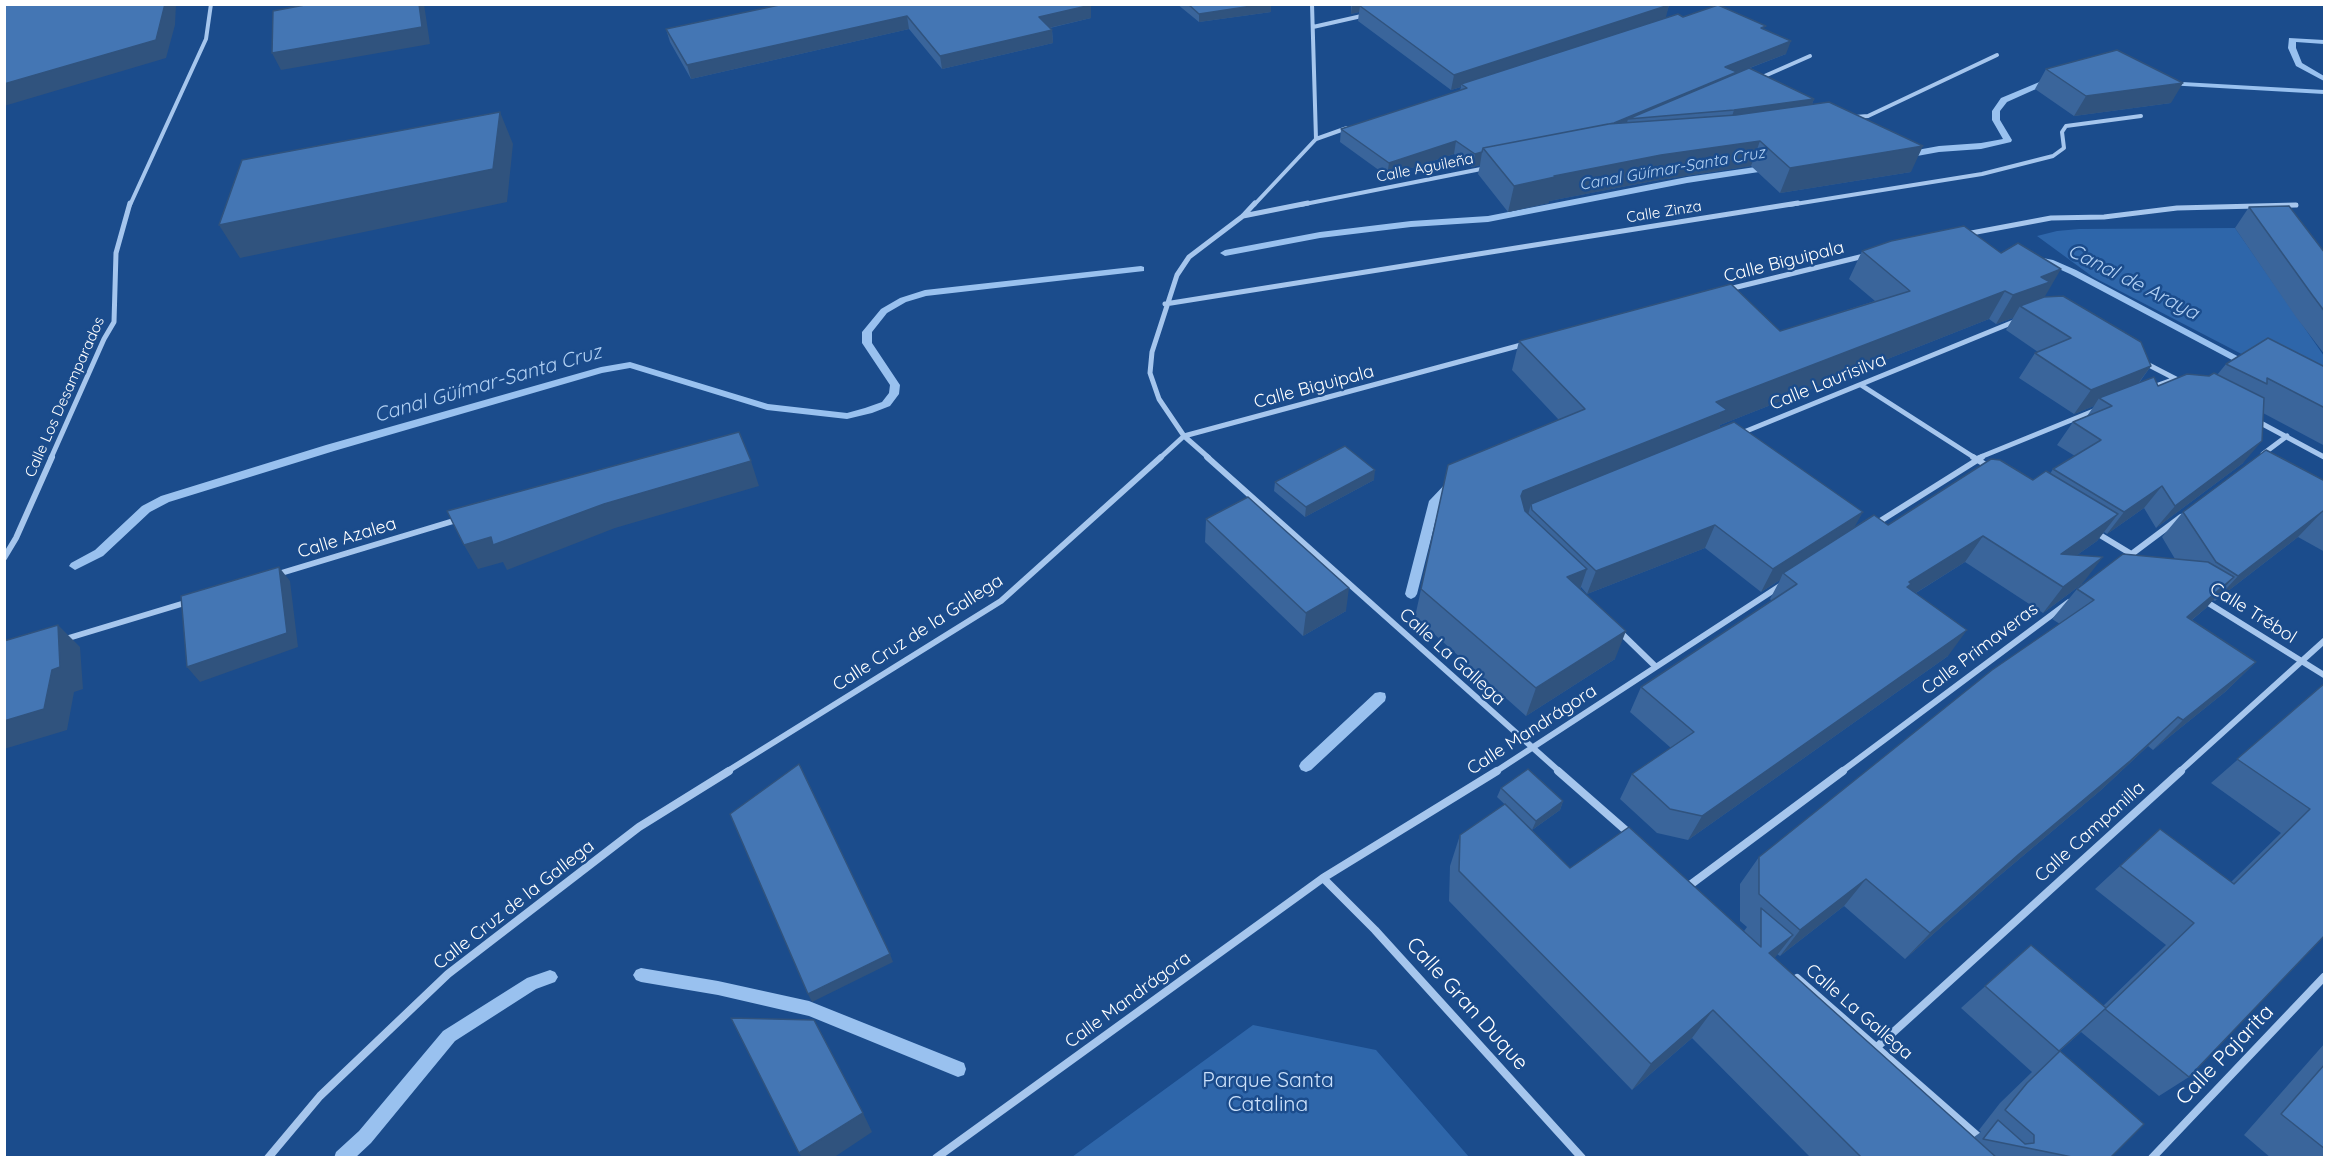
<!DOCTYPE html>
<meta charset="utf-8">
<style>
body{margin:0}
#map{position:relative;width:2329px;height:1162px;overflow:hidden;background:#1b4c8c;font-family:Quicksand,sans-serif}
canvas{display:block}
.frame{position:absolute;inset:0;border:6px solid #fff;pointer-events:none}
</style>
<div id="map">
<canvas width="2329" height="1162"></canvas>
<div class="frame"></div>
</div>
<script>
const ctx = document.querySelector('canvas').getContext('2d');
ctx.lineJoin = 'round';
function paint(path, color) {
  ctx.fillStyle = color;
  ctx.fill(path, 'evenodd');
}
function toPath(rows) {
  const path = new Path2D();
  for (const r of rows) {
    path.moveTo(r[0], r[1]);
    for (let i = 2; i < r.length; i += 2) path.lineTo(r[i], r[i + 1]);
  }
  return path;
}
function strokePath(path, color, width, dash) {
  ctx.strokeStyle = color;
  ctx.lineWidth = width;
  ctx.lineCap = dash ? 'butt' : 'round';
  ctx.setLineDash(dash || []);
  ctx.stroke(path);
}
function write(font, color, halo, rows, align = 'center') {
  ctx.font = font + ' Quicksand,sans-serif';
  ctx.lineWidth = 5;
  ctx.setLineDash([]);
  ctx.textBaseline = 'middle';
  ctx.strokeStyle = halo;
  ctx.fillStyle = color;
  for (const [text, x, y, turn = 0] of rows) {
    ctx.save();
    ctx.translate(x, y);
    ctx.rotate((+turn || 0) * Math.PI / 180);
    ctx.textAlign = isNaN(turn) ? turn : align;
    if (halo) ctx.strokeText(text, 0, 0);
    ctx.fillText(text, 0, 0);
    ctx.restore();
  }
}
paint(toPath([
 [2235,228,2324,356,2324,375,2282,375,2093,277,2037,236,2057,231,2079,229],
 [1253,1025,1376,1050,1469,1157,1072,1157]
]), '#2e66aa');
paint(toPath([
 [2289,38,2324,40,2324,44,2296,42,2296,48,2302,63,2324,76,2324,81,2296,66,2288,48,2289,38],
 [2049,78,2056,80,2007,102,2000,111,2000,120,2012,140,2011,142,1981,149,1939,152,1906,158,1902,155,1906,152,1939,146,1981,143,2003,139,1992,120,1992,111,2001,98,2049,78],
 [2164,81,2324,90,2324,94,2167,85,2164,85,2164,81],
 [1769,165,1772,166,1772,170,1687,183,1488,222,1411,227,1320,238,1225,256,1220,253,1225,250,1320,232,1411,221,1488,216,1687,177,1769,165],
 [2033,256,2053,260,2076,270,2241,358,2236,361,2232,360,2070,274,2048,264,2030,261,2030,257,2033,256],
 [1141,266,1144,267,1144,271,926,296,906,302,887,313,872,332,872,343,900,385,899,394,890,406,872,413,847,419,767,410,630,368,602,373,334,451,169,502,150,512,103,556,75,570,69,566,71,563,95,550,142,506,161,496,326,445,601,367,630,362,768,404,847,413,865,408,882,402,889,393,890,385,862,343,862,332,881,309,900,298,925,290,1141,266],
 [1452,480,1458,484,1440,503,1417,594,1415,597,1411,599,1407,597,1405,594,1429,501,1448,481,1452,480],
 [1380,692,1385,693,1386,697,1385,701,1311,770,1306,772,1301,770,1299,766,1301,762,1375,693,1380,692],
 [641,968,718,981,809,1001,964,1063,966,1069,964,1075,958,1077,809,1016,718,995,641,982,636,980,633,975,636,970,641,968],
 [550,970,555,972,558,977,555,982,536,989,455,1041,371,1143,355,1158,334,1158,336,1152,359,1131,443,1031,527,978,550,970]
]), '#99c1ef');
strokePath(toPath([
 [1313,27,1366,15],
 [1760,78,1810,56],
 [1855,117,1868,116,1997,55],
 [1316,139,1347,128],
 [130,205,206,39,211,4],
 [1254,205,1316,139,1312,4],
 [1300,205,1486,168],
 [1789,205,1982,174,2053,156,2064,148,2062,132,2066,126,2141,116]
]), '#a6c6ed', 4);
strokePath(toPath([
 [1243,216,1308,203],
 [1966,234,2051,218,2104,217,2177,208,2296,205],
 [1729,289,1868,255],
 [1165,304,1798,203],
 [2145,363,2176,379],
 [1861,385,1975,458],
 [2150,388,2175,379],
 [2257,421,2324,457],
 [1739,434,2016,321],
 [2263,454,2287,436],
 [51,458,104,339,114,322,116,253,130,203],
 [1160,458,1184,436,1525,344],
 [1209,458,1184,436,1159,399,1150,373,1152,352,1177,275,1189,257,1243,216,1255,203],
 [1978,458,2096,410]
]), '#a6c6ed', 5);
strokePath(toPath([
 [1207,457,1560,772],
 [1973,457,1989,467],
 [1877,523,1982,457],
 [2095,532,2133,555],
 [4,558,16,538,52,457],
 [2125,559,2181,517],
 [278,574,460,519],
 [2205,601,2324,675],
 [1619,631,1655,666],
 [62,640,188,602],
 [726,772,1001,601,1161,457],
 [1495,772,1780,586],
 [1841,772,2069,602],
 [2179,772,2324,641]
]), '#a6c6ed', 6);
strokePath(toPath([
 [1558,771,1630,834],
 [1323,878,1375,930,1582,1158],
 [1690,885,1843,771],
 [1797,978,1981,1139],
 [1877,1047,2181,771],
 [268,1158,320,1096,448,974,639,827,729,771],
 [936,1158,1323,878,1497,771],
 [2152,1158,2324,977]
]), '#a6c6ed', 8);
paint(toPath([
 [1177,4,1271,4,1271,12,1199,22],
 [1351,4,1668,4,1669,5,1665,18,1683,17,1765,30,1786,54,1750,68,1814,99,1812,104,1911,172,1780,193,1751,166,1653,181,1549,201,1549,203,1508,212,1478,174,1480,165,1472,167,1454,154,1387,176,1340,142,1341,129,1460,90,1461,87,1451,90,1358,21,1359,12,1351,14],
 [1091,5,1091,18,1050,28,1052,30,1053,43,942,69,909,29,691,79,670,42,666,29],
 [2046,69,2171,103,2074,116,2035,89],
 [2249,207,2325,253,2325,355,2296,317,2235,228],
 [1862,251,2045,297,2151,366,2139,383,2158,386,2217,375,2226,364,2325,367,2325,446,2263,413,2243,463,2156,528,2144,508,2107,534,2104,532,2097,541,2077,555,2082,584,2043,613,1965,562,1916,593,1948,656,1688,840,1657,833,1620,799,1632,774,1671,748,1630,712,1641,687,1772,601,1770,599,1780,580,1761,592,1705,548,1587,594,1581,587,1580,589,1615,659,1526,716,1415,617,1448,465,1559,420,1512,370,1519,341,1780,331,1875,301,1849,279],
 [2013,318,2006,330,2038,352,2035,353,2019,378,2074,414,2094,406,2087,416,2073,422,2057,445,2075,456,2053,469,2050,474,1888,525,1854,528,1719,428,1720,425,1989,319,1996,324],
 [1374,480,1305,517,1274,491,1275,482],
 [2325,481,2325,552,2298,537,2215,601,2213,600,2206,608,2192,620,2256,662,2225,692,2153,750,2148,746,2101,790,1992,882,1905,959,1844,906,1780,956,1777,954,1774,958,1974,1137,1981,1132,1979,1130,2000,1103,2032,1072,1961,1008,2031,945,2103,1006,2166,945,2095,889,2160,829,2231,882,2281,833,2211,783,2325,683,2325,935,2189,1077,2159,1096,2081,1032,2060,1051,2110,1158,1811,1158,1692,1038,1632,1090,1449,901,1450,866,1460,835,1570,868,1744,931,1747,927,1740,921,1740,884,1759,857,2060,624,2052,619,2077,589,2175,559,2162,537,2183,512],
 [1206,519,1346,611,1303,636,1205,542],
 [1501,788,1563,801,1560,810,1532,830,1497,797],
 [2325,1043,2325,1158,2271,1158,2244,1135]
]), '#3a659b');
paint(toPath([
 [165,4,176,4,175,25,166,58,4,106,4,84],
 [419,4,424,4,430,44,281,70,272,53],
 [1265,4,1271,4,1271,12,1199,22,1199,14],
 [1352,4,1398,4,1360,6,1359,12,1351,14],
 [1091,5,1091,18,1040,30,1039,17],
 [1669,5,1665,21,1461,84,1461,87,1451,90,1454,75],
 [907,16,909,29,691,79,687,65],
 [1052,30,1053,43,942,69,940,56],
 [1791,41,1786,54,1736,73,1628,119,1625,130,1494,162,1725,67],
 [2183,83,2171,103,2074,116,2086,96],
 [1814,99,1806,121,1727,132,1734,110],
 [500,112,513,144,507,202,240,258,219,225],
 [1456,141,1454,154,1387,176,1389,163],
 [1760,141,1751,166,1653,181,1549,201,1549,203,1508,212,1514,186,1554,176,1661,155],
 [1923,146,1911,172,1780,193,1790,168],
 [1482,152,1480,165,1472,167,1475,154],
 [2061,269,2044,298,2020,306,2013,318,1996,324,2013,295,2041,277],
 [2005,291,1989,319,1720,425,1715,439,1531,504,1528,515,1514,520,1523,491,1716,402],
 [2151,366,2133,390,2099,398,2094,406,2074,414,2091,390],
 [2262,441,2243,463,2156,528,2175,506],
 [751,461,759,486,615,528,507,570,503,562,478,569,464,545],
 [1375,470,1374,480,1305,517,1306,507],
 [2162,486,2144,508,2107,534,2124,512],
 [2323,511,2298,537,2215,601,2238,576],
 [1863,512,1850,535,1783,573,1780,580,1761,592,1773,569],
 [2118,514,2097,541,2047,576,2061,554],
 [1715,525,1705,548,1587,594,1596,571],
 [1983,536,1965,562,1898,604,1909,582],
 [2103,557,2082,584,2043,613,2063,587],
 [279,567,290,581,298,647,200,682,187,667],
 [1587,569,1577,598,1567,577],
 [2234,577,2206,608,2159,647,2187,617],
 [1349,588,1346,611,1303,636,1306,613],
 [58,625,80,647,83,689,74,692,67,730,4,749,4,721],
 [1967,630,1948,656,1688,840,1702,816],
 [1626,631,1615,659,1526,716,1536,688],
 [2256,662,2225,692,2153,750,2183,720],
 [2178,717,2148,746,2101,790,1992,882,1905,959,1930,933,2019,854],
 [1563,801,1560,810,1532,830,1536,821],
 [1866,879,1844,906,1780,956,1800,930],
 [1793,935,1770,964,1769,953],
 [890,954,893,962,812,1002,808,994],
 [1713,1010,1692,1038,1632,1090,1651,1064],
 [863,1113,872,1132,833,1158,802,1158,799,1153]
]), '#30537e');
const building = toPath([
 [4,4,165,4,156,40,4,84,4,4],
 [310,4,419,4,422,27,272,53,273,11,310,4],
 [784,4,1090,4,1091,5,1039,17,1052,30,940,56,907,16,687,65,666,29,784,4],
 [1188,4,1265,4,1199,14,1188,4],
 [1365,4,1668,4,1669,5,1454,75,1360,6,1365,4],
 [1718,5,1766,26,1761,28,1791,41,1725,67,1737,72,1614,123,1483,148,1482,152,1475,154,1456,141,1389,163,1341,129,1467,88,1461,84,1678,14,1683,17,1718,5],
 [2117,50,2183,83,2086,96,2046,69,2117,50],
 [1749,68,1814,99,1734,110,1628,119,1749,68],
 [1829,102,1923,146,1790,168,1760,141,1661,155,1554,176,1555,177,1514,186,1483,148,1608,124,1736,115,1829,102],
 [500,112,493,169,219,225,242,160,500,112],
 [2289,206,2325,253,2325,312,2313,296,2249,207,2289,206],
 [1964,226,2001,253,2018,243,2061,269,2041,277,2050,282,2013,295,2005,291,1716,402,1727,410,1523,491,1521,496,1525,511,1587,569,1567,577,1626,631,1536,688,1421,589,1448,465,1585,409,1519,341,1731,284,1780,331,1910,291,1862,251,1891,241,1964,226],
 [2063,296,2141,342,2151,366,2091,390,2035,353,2071,338,2020,306,2044,297,2063,296],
 [2268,338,2325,367,2325,408,2267,378,2267,384,2226,364,2268,338],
 [2214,373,2264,398,2262,441,2175,506,2162,486,2124,512,2053,469,2101,440,2073,422,2112,406,2099,398,2154,377,2158,386,2187,374,2209,376,2214,373],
 [1734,422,1863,512,1773,569,1715,525,1596,571,1532,510,1531,504,1734,422],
 [739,432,751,461,604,504,493,545,491,537,464,545,447,511,739,432],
 [1345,446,1375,470,1306,507,1275,482,1345,446],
 [2266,450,2325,481,2325,512,2323,511,2238,576,2216,562,2183,512,2266,450],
 [1991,459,2000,460,2033,480,2046,471,2118,514,2061,554,2103,557,2063,587,1983,536,1909,582,1911,584,1907,587,1967,630,1702,816,1670,809,1632,774,1694,732,1641,687,1797,584,1783,573,1874,515,1888,525,1991,459],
 [1248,497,1349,588,1306,613,1206,519,1248,497],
 [2123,554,2208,562,2234,577,2187,617,2256,662,2183,720,2178,717,2130,761,2019,854,1930,933,1866,879,1800,930,1759,894,1759,857,1992,670,2094,600,2077,589,2123,554],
 [279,567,287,633,187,667,181,596,279,567],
 [58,625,60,667,52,670,44,709,4,721,4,641,58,625],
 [2325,683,2325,935,2189,1077,2105,1009,2194,923,2120,866,2160,829,2234,884,2310,809,2237,759,2325,683],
 [799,764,890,954,808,994,730,814,799,764],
 [1528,769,1563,801,1536,821,1501,788,1528,769],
 [1505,804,1570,868,1629,827,1761,947,1761,908,1793,935,1769,953,1997,1158,1862,1158,1713,1010,1651,1064,1459,871,1460,835,1505,804],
 [2031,945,2106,1008,2059,1051,1985,986,2031,945],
 [731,1018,814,1020,863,1113,799,1153,731,1018],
 [2060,1051,2144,1124,2110,1158,2077,1158,1983,1139,1998,1120,2025,1144,2034,1143,2034,1135,2005,1110,2027,1083,2060,1051],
 [2325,1064,2325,1149,2281,1114,2325,1064]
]);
paint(building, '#4476b4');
strokePath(building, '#30537e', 1.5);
write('15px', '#fff', '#1b4c8c', [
 ["Calle Aguileña",1425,168,-11],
 ["Calle Zinza",1664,212,-9],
 ["Calle Los Desamparados",65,397,-66]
]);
write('italic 16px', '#b2d1f4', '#1b4c8c', [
 ["Canal Güímar-Santa Cruz",1672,169,-10]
]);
write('18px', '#fff', '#1b4c8c', [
 ["Calle Biguipala",1784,262,-14],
 ["Calle Laurisilva",1828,382,-22],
 ["Calle Biguipala",1314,387,-15],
 ["Calle Azalea",347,538,-17],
 ["Calle Trébol",2253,613,32],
 ["Calle Cruz de la Gallega",918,633,-33],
 ["Calle Primaveras",1980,649,-37],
 ["Calle La Gallega",1452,657,42],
 ["Calle Mandrágora",1532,730,-33],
 ["Calle Campanilla",2090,832,-42],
 ["Calle Cruz de la Gallega",514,905,-38],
 ["Calle Mandrágora",1128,1000,-36],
 ["Calle La Gallega",1859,1012,41]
]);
write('italic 20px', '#b2d1f4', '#1b4c8c', [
 ["Canal de Araya",2133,282,27],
 ["Canal Güímar-Santa Cruz",488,384,-16]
]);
write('21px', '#fff', '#1b4c8c', [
 ["Calle Gran Duque",1467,1004,48],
 ["Calle Pajarita",2225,1055,-46]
]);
write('21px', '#cce1fa', '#1b4c8c', [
 ["Parque Santa",1268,1081],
 ["Catalina",1268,1105]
]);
</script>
